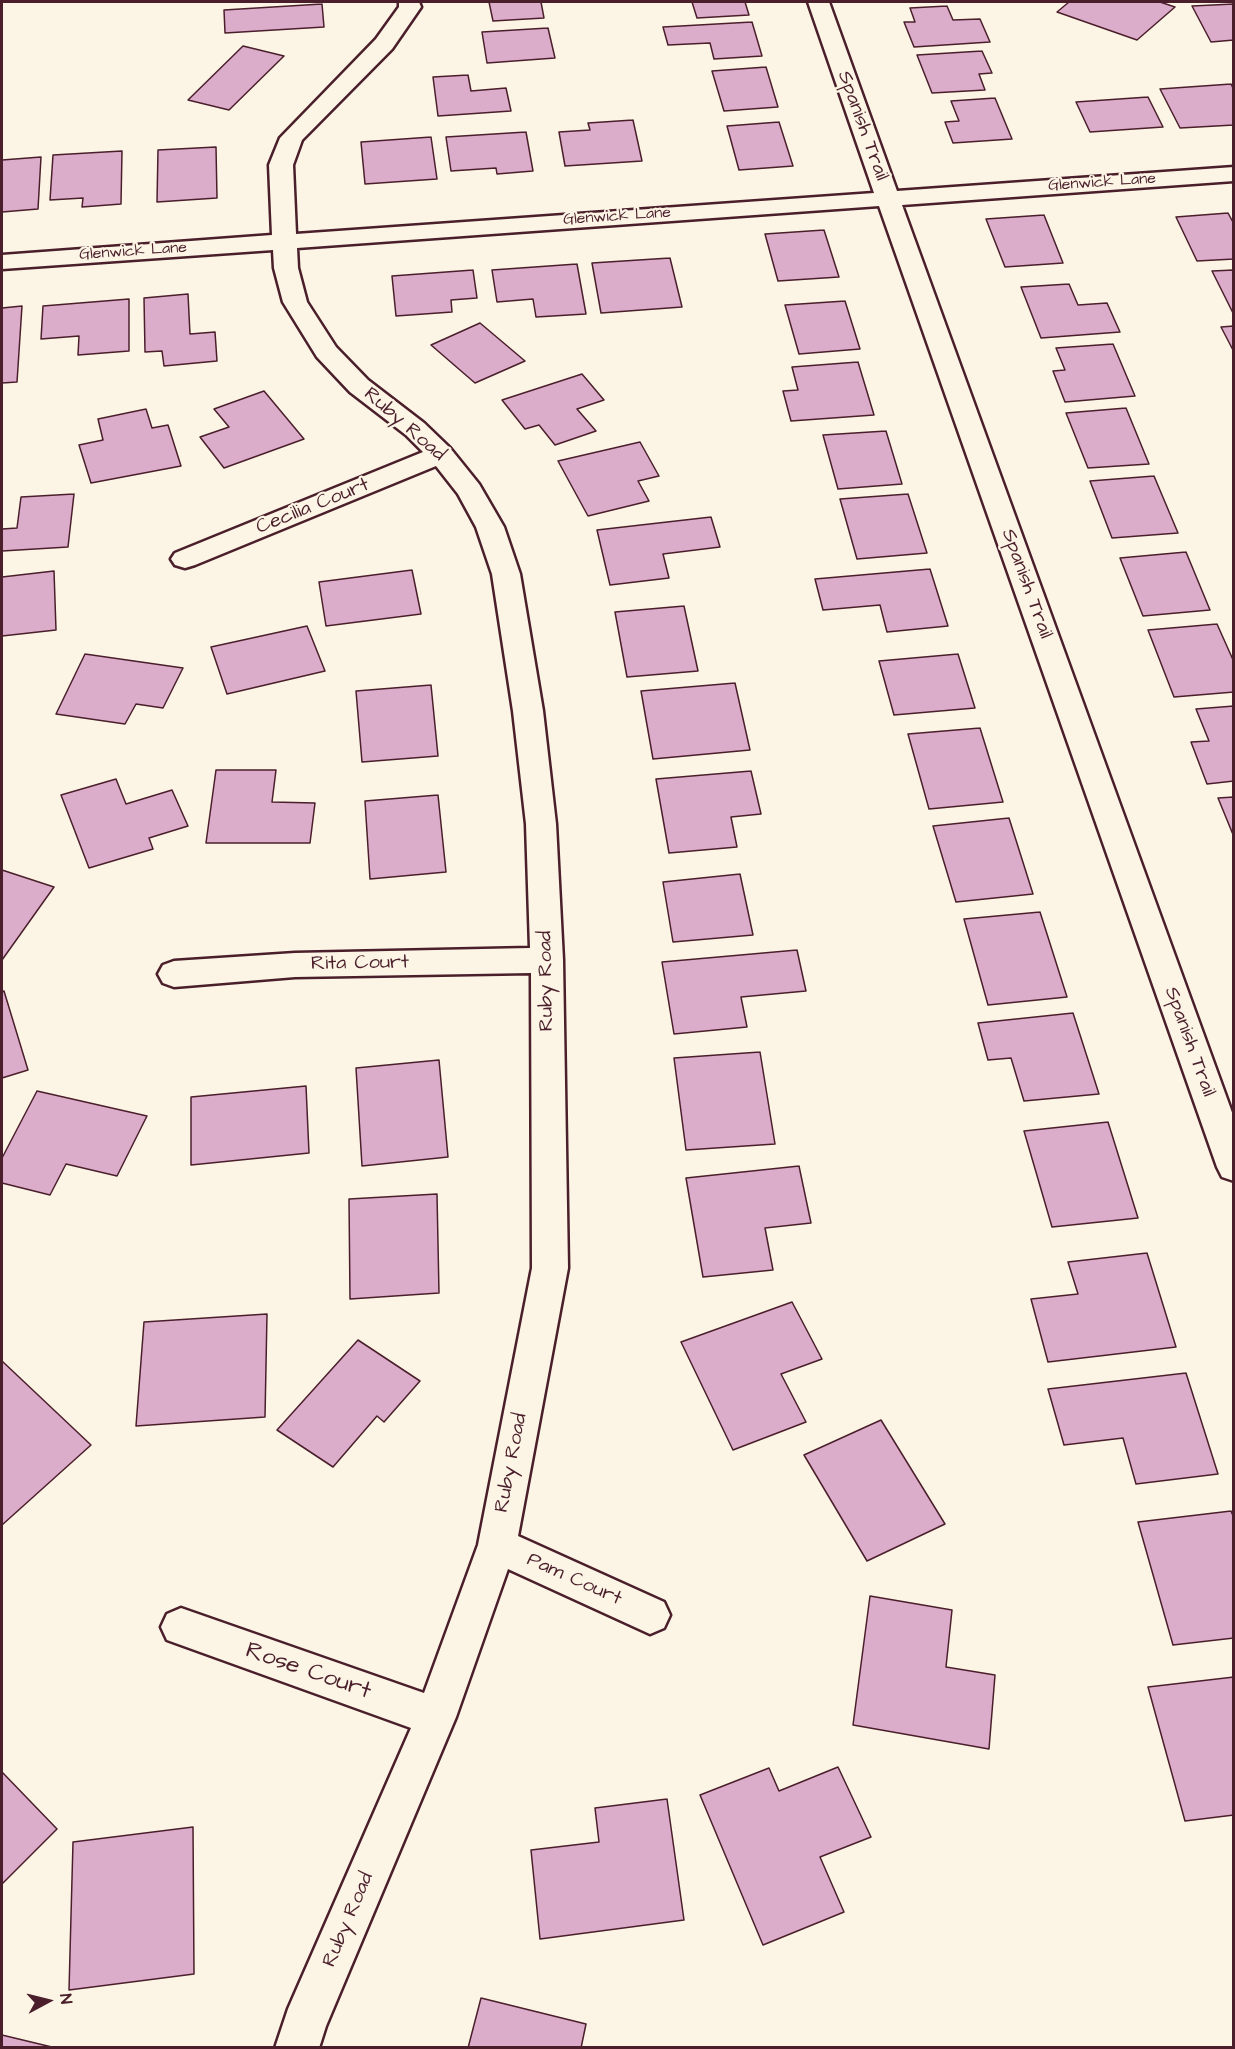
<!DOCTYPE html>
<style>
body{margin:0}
#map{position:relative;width:1235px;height:2049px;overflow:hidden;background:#fcf5e5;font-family:"Architects Daughter",sans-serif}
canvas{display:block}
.frame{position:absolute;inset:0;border:3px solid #4a1f2b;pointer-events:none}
.north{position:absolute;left:18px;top:1971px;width:60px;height:60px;-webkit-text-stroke:4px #fcf5e5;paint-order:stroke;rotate:83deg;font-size:16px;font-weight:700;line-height:24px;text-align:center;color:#4a1f2b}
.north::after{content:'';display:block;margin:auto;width:21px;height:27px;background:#4a1f2b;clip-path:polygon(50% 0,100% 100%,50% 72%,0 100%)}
</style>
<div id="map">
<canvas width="1235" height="2049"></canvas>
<div class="frame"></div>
<div class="north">N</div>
</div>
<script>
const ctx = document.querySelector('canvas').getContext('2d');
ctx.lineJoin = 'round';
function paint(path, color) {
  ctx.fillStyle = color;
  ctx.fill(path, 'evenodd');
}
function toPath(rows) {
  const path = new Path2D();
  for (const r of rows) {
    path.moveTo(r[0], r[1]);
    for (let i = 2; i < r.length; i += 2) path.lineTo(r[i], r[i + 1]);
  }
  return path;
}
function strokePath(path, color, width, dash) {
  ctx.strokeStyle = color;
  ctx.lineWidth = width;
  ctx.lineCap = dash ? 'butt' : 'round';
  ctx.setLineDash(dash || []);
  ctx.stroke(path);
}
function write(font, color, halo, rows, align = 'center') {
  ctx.font = font + ' "Architects Daughter",sans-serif';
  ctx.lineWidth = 4.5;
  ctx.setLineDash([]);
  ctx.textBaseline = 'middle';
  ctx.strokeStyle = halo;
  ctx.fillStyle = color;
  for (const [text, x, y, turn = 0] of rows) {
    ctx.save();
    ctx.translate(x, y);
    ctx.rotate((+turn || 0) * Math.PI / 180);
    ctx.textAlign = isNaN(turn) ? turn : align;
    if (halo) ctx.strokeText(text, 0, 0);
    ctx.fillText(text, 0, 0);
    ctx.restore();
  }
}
const building = toPath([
 [489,2,541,2,544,18,493,21,489,2],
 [692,2,745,2,749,15,697,18,692,2],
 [1069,2,1160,2,1175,7,1137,40,1057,12,1069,2],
 [322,4,324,27,225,33,224,10,322,4],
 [1234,4,1234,40,1211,42,1192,6,1234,4],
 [947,6,953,20,980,19,990,42,914,47,904,22,915,22,910,8,947,6],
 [752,22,762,56,714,59,710,43,668,45,663,27,752,22],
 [548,28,555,58,487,63,482,32,548,28],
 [243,46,284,56,229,110,188,100,243,46],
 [982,51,992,73,979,74,985,90,932,93,917,55,982,51],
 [766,67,778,107,724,111,712,71,766,67],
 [468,75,471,91,506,88,511,111,438,116,433,77,468,75],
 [1231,84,1234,90,1234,125,1180,128,1160,89,1231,84],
 [1148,97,1163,127,1090,132,1076,102,1148,97],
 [995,98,1012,139,953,143,945,122,959,121,951,101,995,98],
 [633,120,642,161,565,166,559,132,590,130,588,123,633,120],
 [779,122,793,166,739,170,727,126,779,122],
 [526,132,533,171,497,174,496,168,451,171,446,137,526,132],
 [431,137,437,179,365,184,361,142,431,137],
 [216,147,217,198,157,202,158,150,216,147],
 [122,151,121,204,82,207,83,198,50,200,53,155,122,151],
 [41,157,38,209,2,212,2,160,41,157],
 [1228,213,1234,224,1234,259,1197,261,1176,217,1228,213],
 [1044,215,1063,263,1005,267,986,219,1044,215],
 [824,230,839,277,778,281,765,234,824,230],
 [670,258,682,307,601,313,592,263,670,258],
 [577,264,586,314,536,317,533,299,497,302,492,270,577,264],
 [473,270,477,298,451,300,452,312,396,316,392,276,473,270],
 [1234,270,1234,315,1212,271,1234,270],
 [1069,284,1078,305,1107,303,1120,332,1041,338,1021,287,1069,284],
 [188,294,190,334,215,332,217,361,164,366,162,351,145,352,144,298,188,294],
 [129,299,129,351,78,355,79,336,41,339,43,306,129,299],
 [845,301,860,349,799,354,785,305,845,301],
 [22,306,17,382,2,383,2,308,22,306],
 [480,323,525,361,475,383,431,345,480,323],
 [1234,326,1234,352,1221,327,1234,326],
 [1113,344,1135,396,1065,402,1053,371,1065,370,1056,348,1113,344],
 [858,362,874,415,791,421,783,391,798,390,792,367,858,362],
 [582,374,604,400,577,409,596,431,555,445,539,425,525,429,502,400,582,374],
 [264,391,304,439,224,468,200,437,229,427,214,409,264,391],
 [1126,408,1149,464,1088,468,1066,413,1126,408],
 [146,409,152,428,168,425,181,466,91,483,79,445,103,440,98,419,146,409],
 [886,431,902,484,838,489,823,435,886,431],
 [640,442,659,476,638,481,649,501,588,516,558,461,640,442],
 [1154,476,1178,533,1112,538,1090,481,1154,476],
 [74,494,68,547,2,551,2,529,17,528,21,497,74,494],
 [908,494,927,553,857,559,840,499,908,494],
 [711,517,720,547,663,554,669,578,610,585,597,530,711,517],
 [1186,552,1210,610,1143,616,1120,558,1186,552],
 [930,569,948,626,887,632,880,605,823,610,815,579,930,569],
 [412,570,421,614,326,626,319,582,412,570],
 [54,571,56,630,2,636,2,577,54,571],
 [684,606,698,671,627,677,615,612,684,606],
 [1217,624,1234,662,1234,692,1174,697,1148,630,1217,624],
 [307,626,325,671,227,694,211,647,307,626],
 [85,654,183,668,163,708,136,704,125,724,56,714,85,654],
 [958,654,975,708,894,715,879,661,958,654],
 [735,683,750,750,653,759,641,691,735,683],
 [431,685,438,756,362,762,356,691,431,685],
 [1234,706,1234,781,1207,784,1191,742,1209,741,1196,709,1234,706],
 [980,728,1003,802,929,809,908,734,980,728],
 [216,770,276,770,272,802,315,803,310,843,206,843,216,770],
 [751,771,761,814,731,817,737,847,669,853,656,779,751,771],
 [116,779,126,804,172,790,188,826,149,838,153,849,89,868,61,795,116,779],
 [438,795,446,872,370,879,365,801,438,795],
 [1234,797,1234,837,1218,798,1234,797],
 [1009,818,1033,894,956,902,933,826,1009,818],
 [2,870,54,887,2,960,2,870],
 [740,874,753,935,673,942,663,882,740,874],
 [1040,912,1067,997,988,1005,964,919,1040,912],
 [797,950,806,991,741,997,747,1027,674,1034,662,962,797,950],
 [4,991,28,1070,2,1078,2,992,4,991],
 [1073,1013,1099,1094,1024,1101,1011,1058,988,1060,978,1023,1073,1013],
 [760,1052,775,1144,686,1150,674,1058,760,1052],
 [439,1060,448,1157,362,1166,356,1068,439,1060],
 [306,1086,309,1153,191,1165,191,1097,306,1086],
 [37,1091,147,1116,117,1176,66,1164,50,1195,2,1183,2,1158,37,1091],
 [1108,1122,1138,1218,1052,1227,1024,1131,1108,1122],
 [799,1166,811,1223,765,1228,773,1270,703,1277,686,1178,799,1166],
 [437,1194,439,1293,350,1299,349,1199,437,1194],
 [1147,1253,1176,1347,1048,1362,1031,1299,1078,1294,1068,1262,1147,1253],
 [792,1302,822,1359,781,1374,806,1422,733,1450,681,1342,792,1302],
 [267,1314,265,1417,136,1426,144,1322,267,1314],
 [358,1340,420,1381,384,1422,377,1416,333,1467,277,1430,358,1340],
 [2,1361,91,1445,2,1525,2,1361],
 [1186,1373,1218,1474,1136,1484,1123,1438,1064,1445,1048,1389,1186,1373],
 [881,1420,945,1524,867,1561,804,1455,881,1420],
 [1231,1511,1234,1518,1234,1638,1173,1645,1138,1522,1231,1511],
 [870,1596,952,1610,946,1667,995,1675,989,1749,853,1725,870,1596],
 [1234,1677,1234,1815,1185,1821,1148,1687,1234,1677],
 [838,1767,871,1837,820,1857,844,1912,763,1945,700,1795,769,1768,779,1791,838,1767],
 [2,1772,57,1829,2,1884,2,1772],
 [667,1799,684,1920,540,1939,531,1850,599,1842,595,1808,667,1799],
 [193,1827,194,1974,69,1990,73,1842,193,1827],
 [481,1998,586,2024,581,2048,468,2048,481,1998],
 [2,2035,56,2048,2,2048,2,2035]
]);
paint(building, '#dcaccb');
strokePath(building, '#4a1f2b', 1.5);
const minor = toPath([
 [399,2,419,2,421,7,392,49,302,140,293,165,296,234,874,193,808,2,829,2,897,191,1234,167,1234,181,902,205,1234,1118,1234,1181,1222,1177,1217,1167,879,206,297,248,298,268,307,302,336,347,368,380,424,423,450,448,479,484,504,527,520,574,543,711,556,824,563,960,568,1268,518,1536,664,1602,670,1615,664,1628,650,1634,508,1569,456,1717,326,2026,319,2048,275,2048,288,2009,411,1728,167,1640,161,1627,167,1614,181,1608,424,1693,478,1545,532,1268,531,973,295,977,174,987,163,983,158,974,163,965,174,961,295,953,530,948,526,824,513,711,492,574,476,527,458,494,436,466,195,565,185,568,175,565,171,559,175,553,423,452,406,435,350,392,317,357,283,302,274,268,273,250,2,269,2,255,272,235,269,165,280,138,376,39,399,7,399,2]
]);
strokePath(minor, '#4a1f2b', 5);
paint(minor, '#fcf5e5');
write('16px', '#4a1f2b', '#fcf5e5', [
 ["Glenwick Lane",1102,183,-4],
 ["Glenwick Lane",617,217,-4],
 ["Glenwick Lane",133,252,-4]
]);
write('20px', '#4a1f2b', '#fcf5e5', [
 ["Spanish Trail",862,126,70],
 ["Ruby Road",404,425,41],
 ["Cecilia Court",313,507,-22],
 ["Spanish Trail",1026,584,70],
 ["Rita Court",360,964,-1],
 ["Ruby Road",547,981,-91],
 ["Spanish Trail",1189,1042,70],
 ["Ruby Road",512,1463,-79],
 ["Pam Court",574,1580,24],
 ["Ruby Road",349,1920,-67]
]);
write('24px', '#4a1f2b', '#fcf5e5', [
 ["Rose Court",308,1672,19]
]);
</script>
